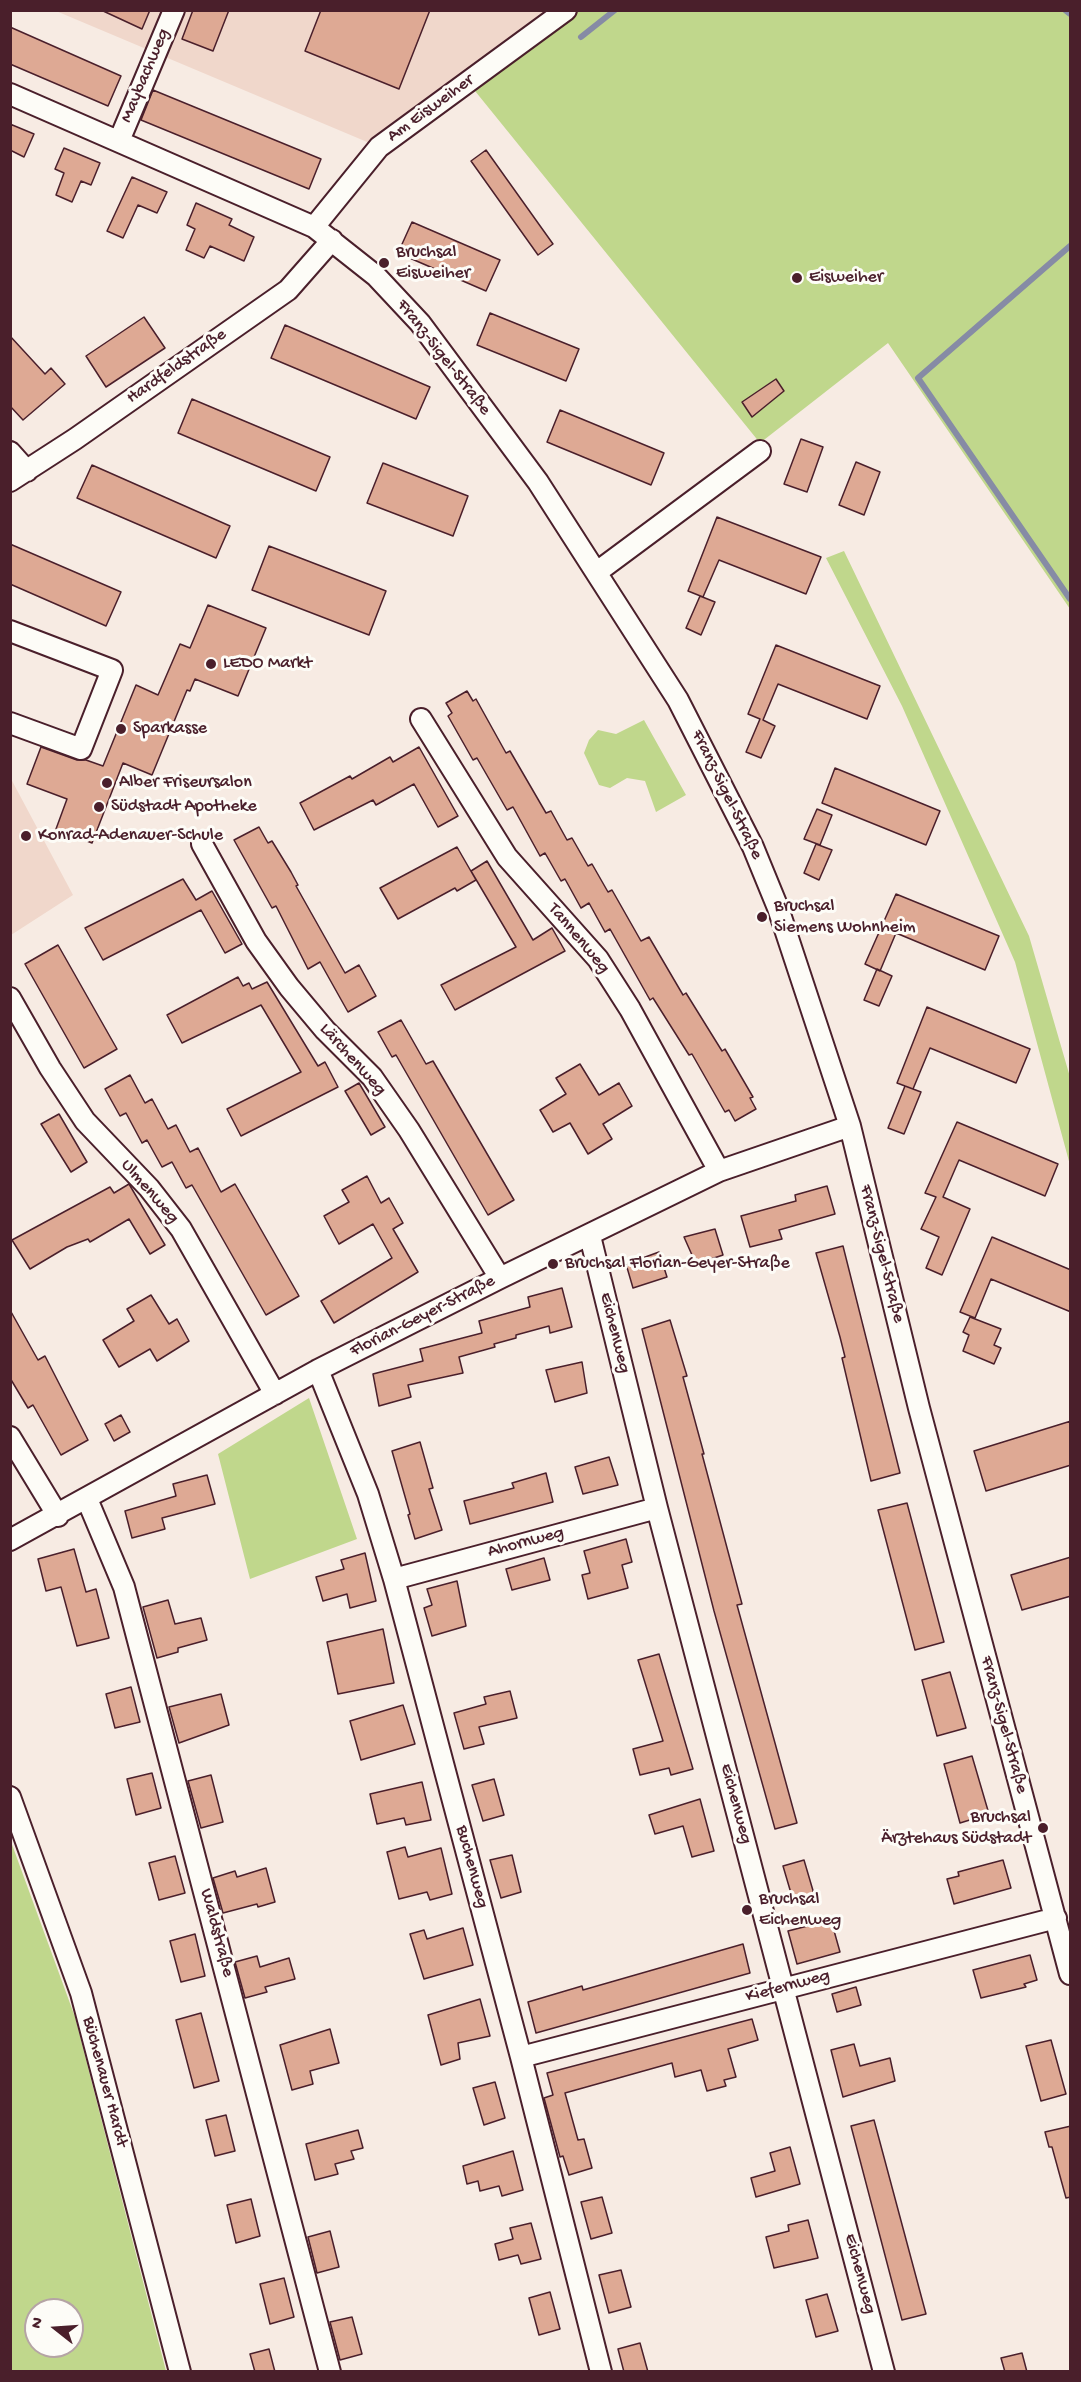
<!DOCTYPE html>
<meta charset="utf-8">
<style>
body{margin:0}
#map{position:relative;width:1081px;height:2382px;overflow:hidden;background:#f7ebe3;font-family:"Gochi Hand",sans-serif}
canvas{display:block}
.frame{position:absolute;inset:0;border:12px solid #4a1f2b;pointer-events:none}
.north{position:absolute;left:24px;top:2298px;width:60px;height:60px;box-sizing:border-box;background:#fdfcf7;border:2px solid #b5a4a5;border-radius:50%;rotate:287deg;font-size:16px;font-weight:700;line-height:24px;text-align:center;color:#4a1f2b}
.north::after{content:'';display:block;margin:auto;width:21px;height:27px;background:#4a1f2b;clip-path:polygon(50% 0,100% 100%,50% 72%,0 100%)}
</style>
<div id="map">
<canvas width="1081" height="2382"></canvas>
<div class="frame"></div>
<div class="north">N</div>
</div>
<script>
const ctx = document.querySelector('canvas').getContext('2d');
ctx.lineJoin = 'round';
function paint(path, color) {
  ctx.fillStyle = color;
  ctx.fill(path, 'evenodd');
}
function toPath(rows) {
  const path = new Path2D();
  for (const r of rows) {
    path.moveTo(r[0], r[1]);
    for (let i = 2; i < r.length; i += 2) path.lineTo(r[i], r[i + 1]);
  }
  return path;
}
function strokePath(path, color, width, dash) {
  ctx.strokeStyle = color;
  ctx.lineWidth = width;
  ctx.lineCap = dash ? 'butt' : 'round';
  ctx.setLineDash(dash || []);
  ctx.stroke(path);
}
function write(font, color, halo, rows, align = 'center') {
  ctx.font = font + ' "Gochi Hand",sans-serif';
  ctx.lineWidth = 6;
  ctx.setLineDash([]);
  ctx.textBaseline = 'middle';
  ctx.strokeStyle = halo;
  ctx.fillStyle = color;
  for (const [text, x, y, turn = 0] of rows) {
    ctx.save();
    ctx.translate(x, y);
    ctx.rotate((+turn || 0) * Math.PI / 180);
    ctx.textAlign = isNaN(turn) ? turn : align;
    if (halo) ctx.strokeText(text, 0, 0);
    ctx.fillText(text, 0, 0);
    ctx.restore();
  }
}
paint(toPath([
 [56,11,577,11,471,86,379,147],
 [10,777,73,895,11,935,10,935]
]), '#f0d7cb');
paint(toPath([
 [577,11,1070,11,1070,609,888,343,760,443,471,86],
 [844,551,1029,936,1070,1077,1070,1165,1015,962,902,706,826,558],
 [644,720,686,795,656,812,645,781,627,778,610,788,599,785,584,753,589,740,598,730,616,734],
 [309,1398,357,1539,250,1579,218,1454],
 [10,1839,75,2017,166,2371,11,2371],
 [36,2310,72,2310,72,2346,36,2346]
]), '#c0d78c');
strokePath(toPath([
 [1065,10,1070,14],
 [581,37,615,10],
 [1070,246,918,378,1070,599]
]), '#868ba5', 6);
const building = toPath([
 [101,10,150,10,142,29,101,10],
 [193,10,229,10,213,51,182,39,193,10],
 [321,10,430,10,399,89,305,51,321,10],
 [10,27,121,76,108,106,10,64,10,27],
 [153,90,321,159,309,189,141,120,153,90],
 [10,124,34,134,24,157,10,150,10,124],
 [64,148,100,163,91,185,81,181,72,202,56,195,64,173,55,169,64,148],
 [486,150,553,244,538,255,471,161,486,150],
 [132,177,167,192,157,213,138,205,123,238,107,231,132,177],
 [196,203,232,219,229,225,254,237,244,261,210,246,204,258,186,250,195,229,187,225,196,203],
 [412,222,500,260,486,291,398,253,412,222],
 [490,313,579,349,566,381,477,345,490,313],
 [144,317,165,348,106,387,86,356,144,317],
 [285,325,430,387,416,419,271,358,285,325],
 [10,336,45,374,51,368,65,384,23,420,10,406,10,336],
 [776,379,784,391,752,417,742,402,776,379],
 [192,399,330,457,316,491,178,433,192,399],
 [560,410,664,453,651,485,547,442,560,410],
 [801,439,823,447,807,492,784,484,801,439],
 [856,462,880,472,864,515,839,505,856,462],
 [383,463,468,496,453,536,367,503,383,463],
 [92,465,230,526,216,558,77,498,92,465],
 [717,517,821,557,806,594,719,560,703,597,688,591,717,517],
 [10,544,121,592,106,626,10,584,10,544],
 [269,546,386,591,369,635,252,590,269,546],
 [700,596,715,602,701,635,686,628,700,596],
 [208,605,266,628,238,696,195,679,190,691,187,690,152,775,123,763,92,843,56,829,67,799,27,784,41,747,77,760,86,760,103,766,136,685,158,695,180,644,190,648,208,605],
 [776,645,880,686,867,719,778,684,763,720,775,726,761,758,746,752,760,719,748,714,776,645],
 [467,691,473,701,476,699,506,753,510,751,546,813,551,811,567,840,572,838,588,866,592,864,608,892,612,890,641,941,649,937,683,995,686,993,722,1051,725,1049,753,1097,750,1098,756,1109,735,1121,729,1110,725,1112,692,1054,689,1055,653,998,650,1000,610,929,605,932,589,903,581,908,565,879,561,881,545,853,540,856,513,807,507,810,477,758,473,760,448,716,452,713,446,703,467,691],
 [419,747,458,816,438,827,414,784,376,805,373,800,314,830,300,803,350,776,352,779,390,757,393,762,419,747],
 [835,768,940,811,926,845,822,803,835,768],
 [817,809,832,815,820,845,804,839,817,809],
 [259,827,268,843,272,841,291,872,298,885,296,886,345,973,359,965,376,996,348,1012,320,962,308,969,276,906,272,908,234,840,259,827],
 [816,844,832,850,819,880,804,873,816,844],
 [457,847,476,880,457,891,455,888,398,919,380,888,457,847],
 [487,861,533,940,552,928,565,951,455,1010,441,985,516,947,471,871,487,861],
 [183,879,196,900,212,891,242,944,225,953,201,910,103,960,85,928,183,879],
 [896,894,999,936,985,970,896,933,880,971,865,964,896,894],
 [58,945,117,1049,84,1068,25,964,58,945],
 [877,969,892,976,879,1006,864,1000,877,969],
 [238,977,243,986,249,983,252,989,267,982,318,1066,325,1062,338,1087,241,1136,227,1109,301,1072,261,1005,182,1043,167,1015,238,977],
 [927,1007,1030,1049,1016,1083,930,1048,913,1089,897,1083,927,1007],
 [401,1020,426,1064,433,1061,514,1200,488,1215,396,1055,392,1057,378,1032,401,1020],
 [580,1064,599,1095,619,1083,632,1106,603,1124,612,1139,588,1154,570,1123,553,1132,540,1110,566,1094,556,1078,580,1064],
 [130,1075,145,1103,152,1099,168,1129,176,1125,190,1152,198,1148,221,1192,235,1184,299,1296,266,1315,192,1185,186,1188,172,1162,162,1167,147,1140,142,1143,126,1113,120,1116,105,1089,130,1075],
 [359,1083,385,1127,371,1135,345,1091,359,1083],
 [905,1086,921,1092,904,1134,888,1128,905,1086],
 [59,1114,87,1162,71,1172,41,1124,59,1114],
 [957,1122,1058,1164,1045,1196,959,1160,943,1197,970,1209,942,1275,926,1268,939,1237,921,1229,936,1197,925,1193,957,1122],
 [367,1176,381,1203,389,1198,403,1223,393,1229,418,1272,334,1323,321,1301,392,1258,373,1224,339,1244,324,1216,349,1202,342,1190,367,1176],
 [129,1184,165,1245,150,1254,129,1219,90,1242,88,1239,67,1247,30,1269,12,1240,110,1187,114,1193,129,1184],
 [827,1186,835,1214,779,1230,782,1239,750,1247,741,1216,796,1201,795,1195,827,1186],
 [715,1229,723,1255,696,1264,684,1237,715,1229],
 [992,1237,1071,1270,1071,1312,991,1279,975,1318,960,1312,992,1237],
 [843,1246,900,1473,871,1481,842,1358,845,1357,840,1337,816,1253,843,1246],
 [659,1252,667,1277,633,1288,626,1264,659,1252],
 [562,1288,572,1327,550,1333,549,1326,516,1335,516,1338,494,1344,495,1347,459,1357,463,1373,408,1385,411,1397,379,1406,373,1374,423,1361,420,1349,482,1333,479,1321,530,1307,528,1297,562,1288],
 [151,1295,169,1324,177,1319,189,1341,157,1361,150,1349,119,1367,103,1340,134,1321,127,1309,151,1295],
 [10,1310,38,1360,45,1356,88,1440,61,1455,33,1405,28,1408,10,1378,10,1310],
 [970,1317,1001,1329,994,1345,1001,1348,994,1364,963,1351,969,1335,963,1332,970,1317],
 [670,1320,687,1376,683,1377,704,1454,702,1454,742,1604,737,1605,797,1823,775,1829,714,1611,642,1329,670,1320],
 [582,1362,587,1393,555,1402,546,1370,582,1362],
 [121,1415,130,1432,114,1441,105,1424,121,1415],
 [1071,1421,1071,1465,986,1491,974,1451,1071,1421],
 [420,1442,433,1488,429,1489,442,1530,415,1539,408,1515,410,1514,392,1451,420,1442],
 [609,1457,618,1485,583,1494,575,1467,609,1457],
 [546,1473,553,1502,470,1524,464,1501,514,1488,512,1483,546,1473],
 [207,1475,215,1504,162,1518,165,1529,132,1538,125,1511,176,1496,173,1484,207,1475],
 [907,1503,944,1642,915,1650,878,1510,907,1503],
 [626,1539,632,1562,622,1565,628,1588,588,1599,582,1575,590,1573,584,1551,626,1539],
 [74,1549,86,1592,96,1589,109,1638,77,1646,61,1587,46,1591,38,1559,74,1549],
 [365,1553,376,1601,350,1608,347,1594,323,1601,316,1577,344,1569,341,1560,365,1553],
 [1071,1557,1071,1596,1022,1610,1011,1575,1071,1557],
 [544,1558,550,1580,512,1590,506,1569,544,1558],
 [457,1581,466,1626,432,1636,424,1608,432,1605,427,1589,457,1581],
 [168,1600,175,1624,201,1618,207,1640,178,1648,178,1652,157,1658,143,1607,168,1600],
 [383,1629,394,1683,338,1694,327,1642,383,1629],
 [659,1654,693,1769,671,1775,669,1768,640,1775,633,1749,663,1741,638,1660,659,1654],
 [950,1672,966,1728,937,1736,922,1680,950,1672],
 [131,1687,140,1722,115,1728,106,1694,131,1687],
 [510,1691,517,1718,479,1727,484,1744,464,1749,454,1713,486,1704,484,1697,510,1691],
 [221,1694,229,1725,179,1743,169,1707,221,1694],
 [403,1705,415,1744,361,1760,350,1721,403,1705],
 [972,1756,989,1814,960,1823,944,1764,972,1756],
 [152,1773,161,1808,136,1815,127,1779,152,1773],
 [211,1775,223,1822,201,1828,188,1781,211,1775],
 [494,1779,504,1815,483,1821,472,1785,494,1779],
 [422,1782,431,1820,406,1825,404,1818,377,1824,370,1794,422,1782],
 [700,1799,714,1851,692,1857,683,1826,655,1834,649,1815,700,1799],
 [405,1847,408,1857,441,1848,452,1894,430,1900,427,1892,399,1899,387,1852,405,1847],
 [512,1855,521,1892,501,1898,490,1860,512,1855],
 [175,1856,185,1893,159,1900,149,1863,175,1856],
 [804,1860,814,1894,793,1900,783,1866,804,1860],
 [1003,1860,1011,1888,954,1904,947,1879,959,1876,958,1872,1003,1860],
 [266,1868,275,1902,258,1907,257,1904,223,1913,213,1878,235,1871,237,1877,266,1868],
 [831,1920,840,1952,797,1964,788,1931,831,1920],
 [463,1928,473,1965,424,1979,410,1934,424,1930,427,1939,463,1928],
 [195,1934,205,1976,181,1982,170,1941,195,1934],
 [743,1944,750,1973,536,2033,528,2002,582,1986,583,1990,743,1944],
 [1030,1955,1037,1980,1024,1984,1026,1987,981,1998,973,1970,1030,1955],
 [257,1956,260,1967,289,1958,295,1979,265,1987,267,1992,245,1998,235,1962,257,1956],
 [856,1987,861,2005,837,2012,832,1994,856,1987],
 [480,1999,490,2036,458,2043,460,2059,441,2065,428,2015,480,1999],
 [201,2013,219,2081,194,2088,176,2020,201,2013],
 [752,2019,758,2040,728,2049,736,2077,724,2080,726,2086,707,2091,701,2070,675,2077,672,2063,565,2093,578,2140,584,2139,592,2168,569,2175,563,2156,560,2157,544,2098,553,2095,547,2073,752,2019],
 [330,2029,339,2063,310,2071,313,2084,292,2090,280,2045,330,2029],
 [1051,2040,1066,2094,1041,2101,1026,2046,1051,2040],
 [854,2044,860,2066,890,2058,895,2081,843,2097,831,2050,854,2044],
 [495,2082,505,2118,484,2125,473,2088,495,2082],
 [226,2115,235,2151,215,2156,206,2120,226,2115],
 [874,2120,926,2314,902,2320,851,2126,874,2120],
 [1071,2126,1071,2197,1066,2198,1052,2147,1049,2147,1045,2132,1071,2126],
 [358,2130,363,2148,351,2151,354,2159,335,2164,338,2174,315,2180,306,2144,358,2130],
 [790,2147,800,2184,756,2197,751,2178,775,2171,770,2153,790,2147],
 [513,2151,523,2190,502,2196,499,2186,480,2191,478,2181,467,2184,463,2166,513,2151],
 [602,2197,612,2233,591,2239,581,2202,602,2197],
 [251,2199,260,2236,236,2243,227,2205,251,2199],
 [808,2220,818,2258,774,2268,766,2237,789,2231,788,2225,808,2220],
 [531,2223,541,2259,521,2264,518,2255,499,2260,495,2244,513,2239,510,2228,531,2223],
 [330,2231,339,2267,317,2273,308,2237,330,2231],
 [621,2270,631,2307,609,2313,599,2275,621,2270],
 [284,2278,294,2317,270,2324,260,2284,284,2278],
 [550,2292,560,2329,539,2335,529,2298,550,2292],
 [827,2294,838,2331,816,2337,806,2300,827,2294],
 [352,2317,362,2354,340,2360,330,2322,352,2317],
 [640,2343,648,2372,624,2372,618,2349,640,2343],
 [269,2349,275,2372,255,2372,250,2354,269,2349],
 [1022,2353,1027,2372,1005,2372,1001,2358,1022,2353]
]);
paint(building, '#dea994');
strokePath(building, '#4a1f2b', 1.5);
const minor = toPath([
 [10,94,314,227,376,276,420,323,538,482,678,700,753,847,778,908,850,1126,919,1408,1070,1974],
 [119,141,174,10],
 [314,227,379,147,566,10],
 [10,452,27,471],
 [10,481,75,439,288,290,332,240],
 [597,572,760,451],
 [10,631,112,670,81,749,10,723],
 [421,719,507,857,598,959,630,1009,719,1171],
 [202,844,256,941,289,987,325,1030,372,1077,409,1130,500,1278],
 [10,998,50,1068,85,1121,149,1188,181,1229,275,1394],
 [590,1236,657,1508,884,2372],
 [318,1370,368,1494,394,1579,521,2057,601,2372],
 [10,1437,58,1516],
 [87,1499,124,1587,330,2372],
 [10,1540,318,1370,500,1278,719,1171,850,1126],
 [394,1579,657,1508],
 [10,1797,81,1993,180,2372],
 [521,2057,1056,1918]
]);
strokePath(minor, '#4a1f2b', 24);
strokePath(minor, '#fdfcf7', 20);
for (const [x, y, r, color] of [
 [384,263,6,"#4a1f2b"],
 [797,278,6,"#4a1f2b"],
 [211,664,6,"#4a1f2b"],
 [121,729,6,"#4a1f2b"],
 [107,783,6,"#4a1f2b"],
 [99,807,6,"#4a1f2b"],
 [26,836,6,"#4a1f2b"],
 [762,917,6,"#4a1f2b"],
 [553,1264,6,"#4a1f2b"],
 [1043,1828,6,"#4a1f2b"],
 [747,1910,6,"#4a1f2b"]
]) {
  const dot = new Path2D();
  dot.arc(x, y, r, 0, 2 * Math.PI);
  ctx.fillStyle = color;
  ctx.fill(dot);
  strokePath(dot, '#fdfcf7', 2);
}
write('18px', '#4a1f2b', '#fdfcf7', [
 ["Maybachweg",146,76,-67],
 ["Am Eisweiher",431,109,-36],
 ["Franz-Sigel-Straße",443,358,52],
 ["Hardfeldstraße",177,367,-35],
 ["Franz-Sigel-Straße",726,795,64],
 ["Tannenweg",578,939,50],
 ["Lärchenweg",352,1060,48],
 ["Ulmenweg",149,1192,49],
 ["Franz-Sigel-Straße",881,1254,76],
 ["Florian-Geyer-Straße",423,1317,-27],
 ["Eichenweg",614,1333,76],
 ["Ahornweg",526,1543,-15],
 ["Franz-Sigel-Straße",1003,1725,75],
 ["Eichenweg",735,1804,75],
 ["Buchenweg",471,1867,75],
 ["Waldstraße",216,1933,75],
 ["Kiefernweg",788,1987,-15],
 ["Büchenauer Hardt",104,2082,75],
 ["Eichenweg",859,2274,75]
]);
write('18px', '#4a1f2b', '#fdfcf7', [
 ["Bruchsal",396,253],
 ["Eisweiher",396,274],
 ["Eisweiher",809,278],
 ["LEDO Markt",223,664],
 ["Sparkasse",133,729],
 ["Alber Friseursalon",119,783],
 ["Südstadt Apotheke",111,807],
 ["Konrad-Adenauer-Schule",38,836],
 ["Bruchsal",774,907],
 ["Siemens Wohnheim",774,928],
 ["Bruchsal Florian-Geyer-Straße",565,1264],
 ["Bruchsal",1031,1818,"right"],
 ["Ärztehaus Südstadt",1031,1839,"right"],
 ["Bruchsal",759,1900],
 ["Eichenweg",759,1921]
], 'left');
</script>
